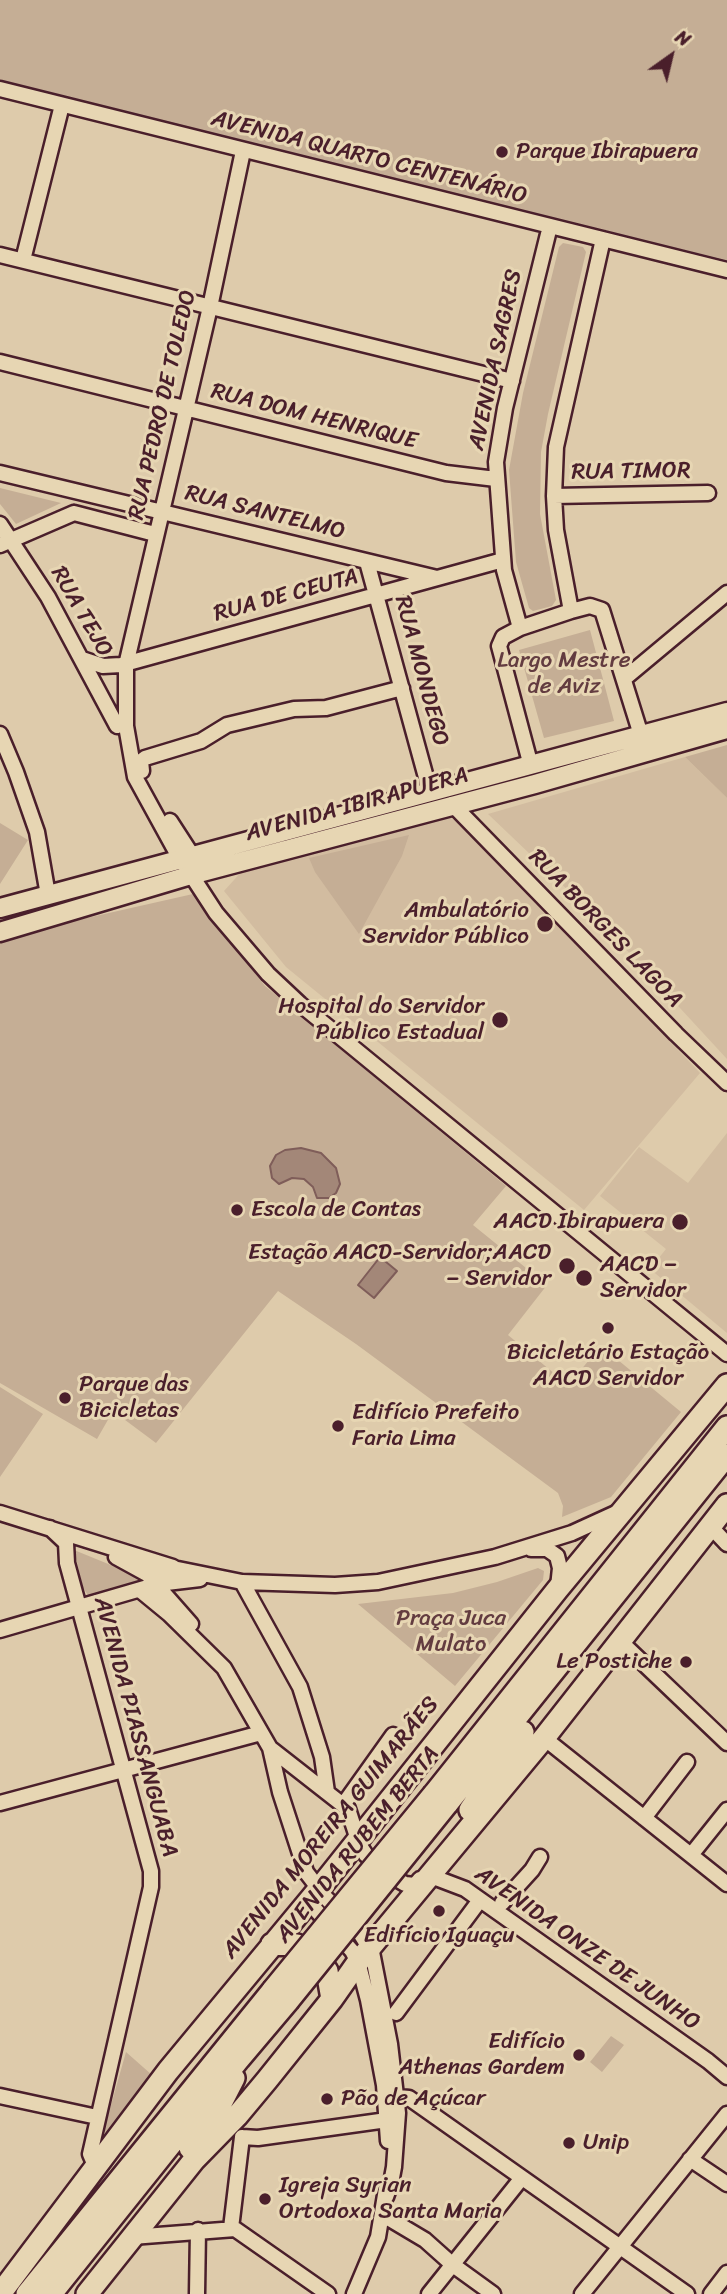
<!DOCTYPE html>
<meta charset="utf-8">
<style>
body{margin:0}
#map{position:relative;width:727px;height:2294px;overflow:hidden;background:#decbab;font-family:Sriracha,sans-serif}
canvas{display:block}
.north{position:absolute;left:636px;top:21px;width:70px;height:70px;-webkit-text-stroke:5px #e7d6b3;paint-order:stroke;rotate:34deg;font-size:19px;font-weight:700;line-height:28px;text-align:center;color:#4a1f2b}
.north::after{content:'';display:block;margin:auto;width:24px;height:32px;background:#4a1f2b;clip-path:polygon(50% 0,100% 100%,50% 72%,0 100%)}
</style>
<div id="map">
<canvas width="727" height="2294"></canvas>
<div class="north">N</div>
</div>
<script>
const ctx = document.querySelector('canvas').getContext('2d');
ctx.lineJoin = 'round';
function paint(path, color) {
  ctx.fillStyle = color;
  ctx.fill(path, 'evenodd');
}
function toPath(rows) {
  const path = new Path2D();
  for (const r of rows) {
    path.moveTo(r[0], r[1]);
    for (let i = 2; i < r.length; i += 2) path.lineTo(r[i], r[i + 1]);
  }
  return path;
}
function strokePath(path, color, width, dash) {
  ctx.strokeStyle = color;
  ctx.lineWidth = width;
  ctx.lineCap = dash ? 'butt' : 'round';
  ctx.setLineDash(dash || []);
  ctx.stroke(path);
}
function write(font, color, halo, rows, align = 'center') {
  ctx.font = font + ' Sriracha,sans-serif';
  ctx.lineWidth = 6;
  ctx.setLineDash([]);
  ctx.textBaseline = 'middle';
  ctx.strokeStyle = halo;
  ctx.fillStyle = color;
  for (const [text, x, y, turn = 0] of rows) {
    ctx.save();
    ctx.translate(x, y);
    ctx.rotate((+turn || 0) * Math.PI / 180);
    ctx.textAlign = isNaN(turn) ? turn : align;
    if (halo) ctx.strokeText(text, 0, 0);
    ctx.fillText(text, 0, 0);
    ctx.restore();
  }
}
paint(toPath([
 [685,757,727,798,727,1059,597,918,488,814],
 [448,816,470,831,700,1073,584,1210,286,967,224,891,243,870],
 [727,1133,727,1333,650,1269,666,1249,600,1196,639,1147,688,1183]
]), '#d2bca0');
paint(toPath([
 [0,0,727,0,727,260,445,194,0,82],
 [563,243,583,247,586,252,548,414,541,452,540,514,556,600,552,606,533,611,529,608,516,562,509,470,523,393,559,247],
 [0,488,61,503,16,524,0,504],
 [590,630,614,721,544,738,519,650],
 [727,745,727,798,685,757],
 [0,823,28,840,0,884],
 [409,835,402,856,359,934,315,872,309,858],
 [193,894,265,986,506,1186,473,1225,547,1285,508,1335,568,1385,601,1346,681,1412,611,1497,562,1517,563,1506,558,1493,356,1344,278,1291,156,1443,113,1411,97,1439,0,1383,0,941,69,922],
 [0,1387,43,1414,0,1477],
 [74,1550,123,1570,142,1575,145,1580,93,1595,88,1595,83,1588],
 [538,1568,544,1571,543,1580,455,1686,358,1604,453,1593,497,1582],
 [611,2036,624,2045,602,2072,590,2062],
 [126,2052,152,2075,109,2132,106,2133,104,2130]
]), '#c5ae95');
const water = toPath([
 [301,1148,321,1153,336,1168,340,1184,336,1193,329,1198,317,1198,313,1187,304,1179,292,1178,279,1184,272,1178,270,1166,276,1155,285,1150,301,1148],
 [380,1257,397,1271,374,1298,358,1285,380,1257]
]);
paint(water, '#a38778');
strokePath(water, '#7f5d59', 2);
const minor = toPath([
 [0,89,727,270],
 [243,151,210,307,126,665,126,726,135,777,175,850,216,913,268,974,300,1004,727,1354],
 [0,255,512,381],
 [23,260,62,105],
 [0,362,446,473,496,479],
 [0,473,437,578],
 [554,496,708,493],
 [74,513,155,534],
 [0,524,48,597,117,726],
 [0,545,74,513],
 [367,562,430,792],
 [571,611,556,530,554,496,556,447,603,239],
 [520,628,504,570,496,462,505,408,550,226],
 [82,659,103,666,121,665,503,560],
 [624,679,727,593],
 [0,734,16,772,37,832,48,895],
 [531,766,499,646,503,637,520,628,571,611,590,606,602,610,641,735],
 [142,771,141,761,145,758,201,741,227,725,294,709,326,708,402,688],
 [452,804,676,1034,727,1083],
 [170,821,203,872],
 [0,1513,173,1567],
 [710,1526,727,1544],
 [50,1528,66,1543,67,1563,151,1871,151,1887,90,2154,96,2168],
 [531,1549,547,1549,557,1556,560,1568,558,1587],
 [116,1557,147,1574,191,1624],
 [147,1574,178,1569,242,1582,335,1585,378,1582,495,1557,572,1533,618,1512],
 [242,1582,300,1687,322,1757,327,1792],
 [141,1591,169,1614,224,1668,270,1748,280,1792,306,1872,326,1898,358,1930,372,1952,390,2044,398,2113,394,2167,391,2183,386,2197],
 [0,1630,158,1584,200,1579],
 [620,1641,727,1743],
 [544,1738,727,1884],
 [270,1748,348,1809,360,1846,366,1855,388,1874,405,1884,415,1885,420,1879,436,1878,465,1889,708,2061,727,2077],
 [0,1803,261,1733],
 [343,1805,393,1735],
 [644,1818,687,1762],
 [691,1855,727,1810],
 [308,1901,352,1951,358,1962,368,2000,384,2085,388,2141],
 [502,1903,532,1870,540,1857],
 [396,2013,480,1900],
 [0,2096,97,2117],
 [387,2096,409,2098,687,2294],
 [242,2137,258,2138,387,2120],
 [690,2159,727,2184],
 [383,2215,425,2240,453,2265,493,2294],
 [231,2228,242,2137],
 [132,2237,235,2229,328,2294],
 [197,2294,198,2230],
 [354,2294,378,2237,386,2189],
 [429,2294,521,2179],
 [582,2294,727,2114],
 [711,2294,727,2273]
]);
const major = toPath([
 [0,908,727,712],
 [0,932,191,875,535,784,727,729]
]);
const highway = toPath([
 [434,1794,727,1427],
 [447,1804,727,1455],
 [470,1810,523,1732],
 [272,1944,297,1945,319,1960,327,1971,332,1999],
 [190,2148,212,2121,234,2078],
 [0,2294,168,2071,319,1889,557,1590,727,1385],
 [27,2294,273,1990],
 [51,2294,239,2059,288,2001],
 [87,2294,194,2160,237,2116,267,2080,332,1999,358,1962,544,1738,727,1505]
]);
strokePath(minor, '#4a1f2b', 19);
strokePath(major, '#4a1f2b', 23);
strokePath(highway, '#4a1f2b', 26);
strokePath(minor, '#e7d6b3', 14);
strokePath(major, '#e7d6b3', 18);
strokePath(highway, '#e7d6b3', 21);
const highwayBridge = toPath([
 [273,1990,434,1794],
 [288,2001,447,1804]
]);
strokePath(highwayBridge, '#4a1f2b', 26, []);
strokePath(highwayBridge, '#e7d6b3', 21);
for (const [x, y, r, color] of [
 [502,152,7,"#4a1f2b"],
 [545,924,9,"#4a1f2b"],
 [500,1020,9,"#4a1f2b"],
 [237,1210,7,"#4a1f2b"],
 [680,1222,9,"#4a1f2b"],
 [567,1266,9,"#4a1f2b"],
 [584,1278,9,"#4a1f2b"],
 [608,1328,7,"#4a1f2b"],
 [65,1398,7,"#4a1f2b"],
 [338,1426,7,"#4a1f2b"],
 [686,1662,7,"#4a1f2b"],
 [439,1911,7,"#4a1f2b"],
 [579,2055,7,"#4a1f2b"],
 [327,2099,7,"#4a1f2b"],
 [569,2143,7,"#4a1f2b"],
 [265,2199,7,"#4a1f2b"]
]) {
  const dot = new Path2D();
  dot.arc(x, y, r, 0, 2 * Math.PI);
  ctx.fillStyle = color;
  ctx.fill(dot);
  strokePath(dot, '#e7d6b3', 2.5);
}
write('23px', '#4a1f2b', '#e7d6b3', [
 ["Parque Ibirapuera",516,152],
 ["Ambulatório",529,911,"right"],
 ["Servidor Público",529,937,"right"],
 ["Hospital do Servidor",484,1007,"right"],
 ["Público Estadual",484,1033,"right"],
 ["Escola de Contas",251,1210],
 ["AACD Ibirapuera",664,1222,"right"],
 ["Estação AACD-Servidor;AACD",551,1253,"right"],
 ["– Servidor",551,1279,"right"],
 ["AACD –",600,1265],
 ["Servidor",600,1291],
 ["Bicicletário Estação",608,1353,"center"],
 ["AACD Servidor",608,1379,"center"],
 ["Parque das",79,1385],
 ["Bicicletas",79,1411],
 ["Edifício Prefeito",352,1413],
 ["Faria Lima",352,1439],
 ["Le Postiche",672,1662,"right"],
 ["Edifício Iguaçu",439,1936,"center"],
 ["Edifício",565,2042,"right"],
 ["Athenas Gardem",565,2068,"right"],
 ["Pão de Açúcar",341,2099],
 ["Unip",583,2143],
 ["Igreja Syrian",279,2186],
 ["Ortodoxa Santa Maria",279,2212]
], 'left');
write('23px', '#4a1f2b', '#e7d6b3', [
 ["AVENIDA QUARTO CENTENÁRIO",369,158,14],
 ["AVENIDA SAGRES",496,360,-78],
 ["RUA PEDRO DE TOLEDO",163,405,-77],
 ["RUA DOM HENRIQUE",314,417,14],
 ["RUA TIMOR",631,472,-1],
 ["RUA SANTELMO",265,513,14],
 ["RUA DE CEUTA",286,596,-15],
 ["RUA TEJO",81,612,60],
 ["RUA MONDEGO",421,671,75],
 ["AVENIDA IBIRAPUERA",357,805,-15],
 ["RUA BORGES LAGOA",605,929,46],
 ["AVENIDA PIASSANGUABA",135,1727,75],
 ["AVENIDA MOREIRA GUIMARÃES",331,1828,-51],
 ["AVENIDA RUBEM BERTA",358,1845,-51],
 ["AVENIDA ONZE DE JUNHO",587,1949,35]
]);
write('23px', '#633c40', '#e7d6b3', [
 ["Largo Mestre",564,661],
 ["de Aviz",564,687],
 ["Praça Juca",451,1619],
 ["Mulato",451,1645]
]);
</script>
